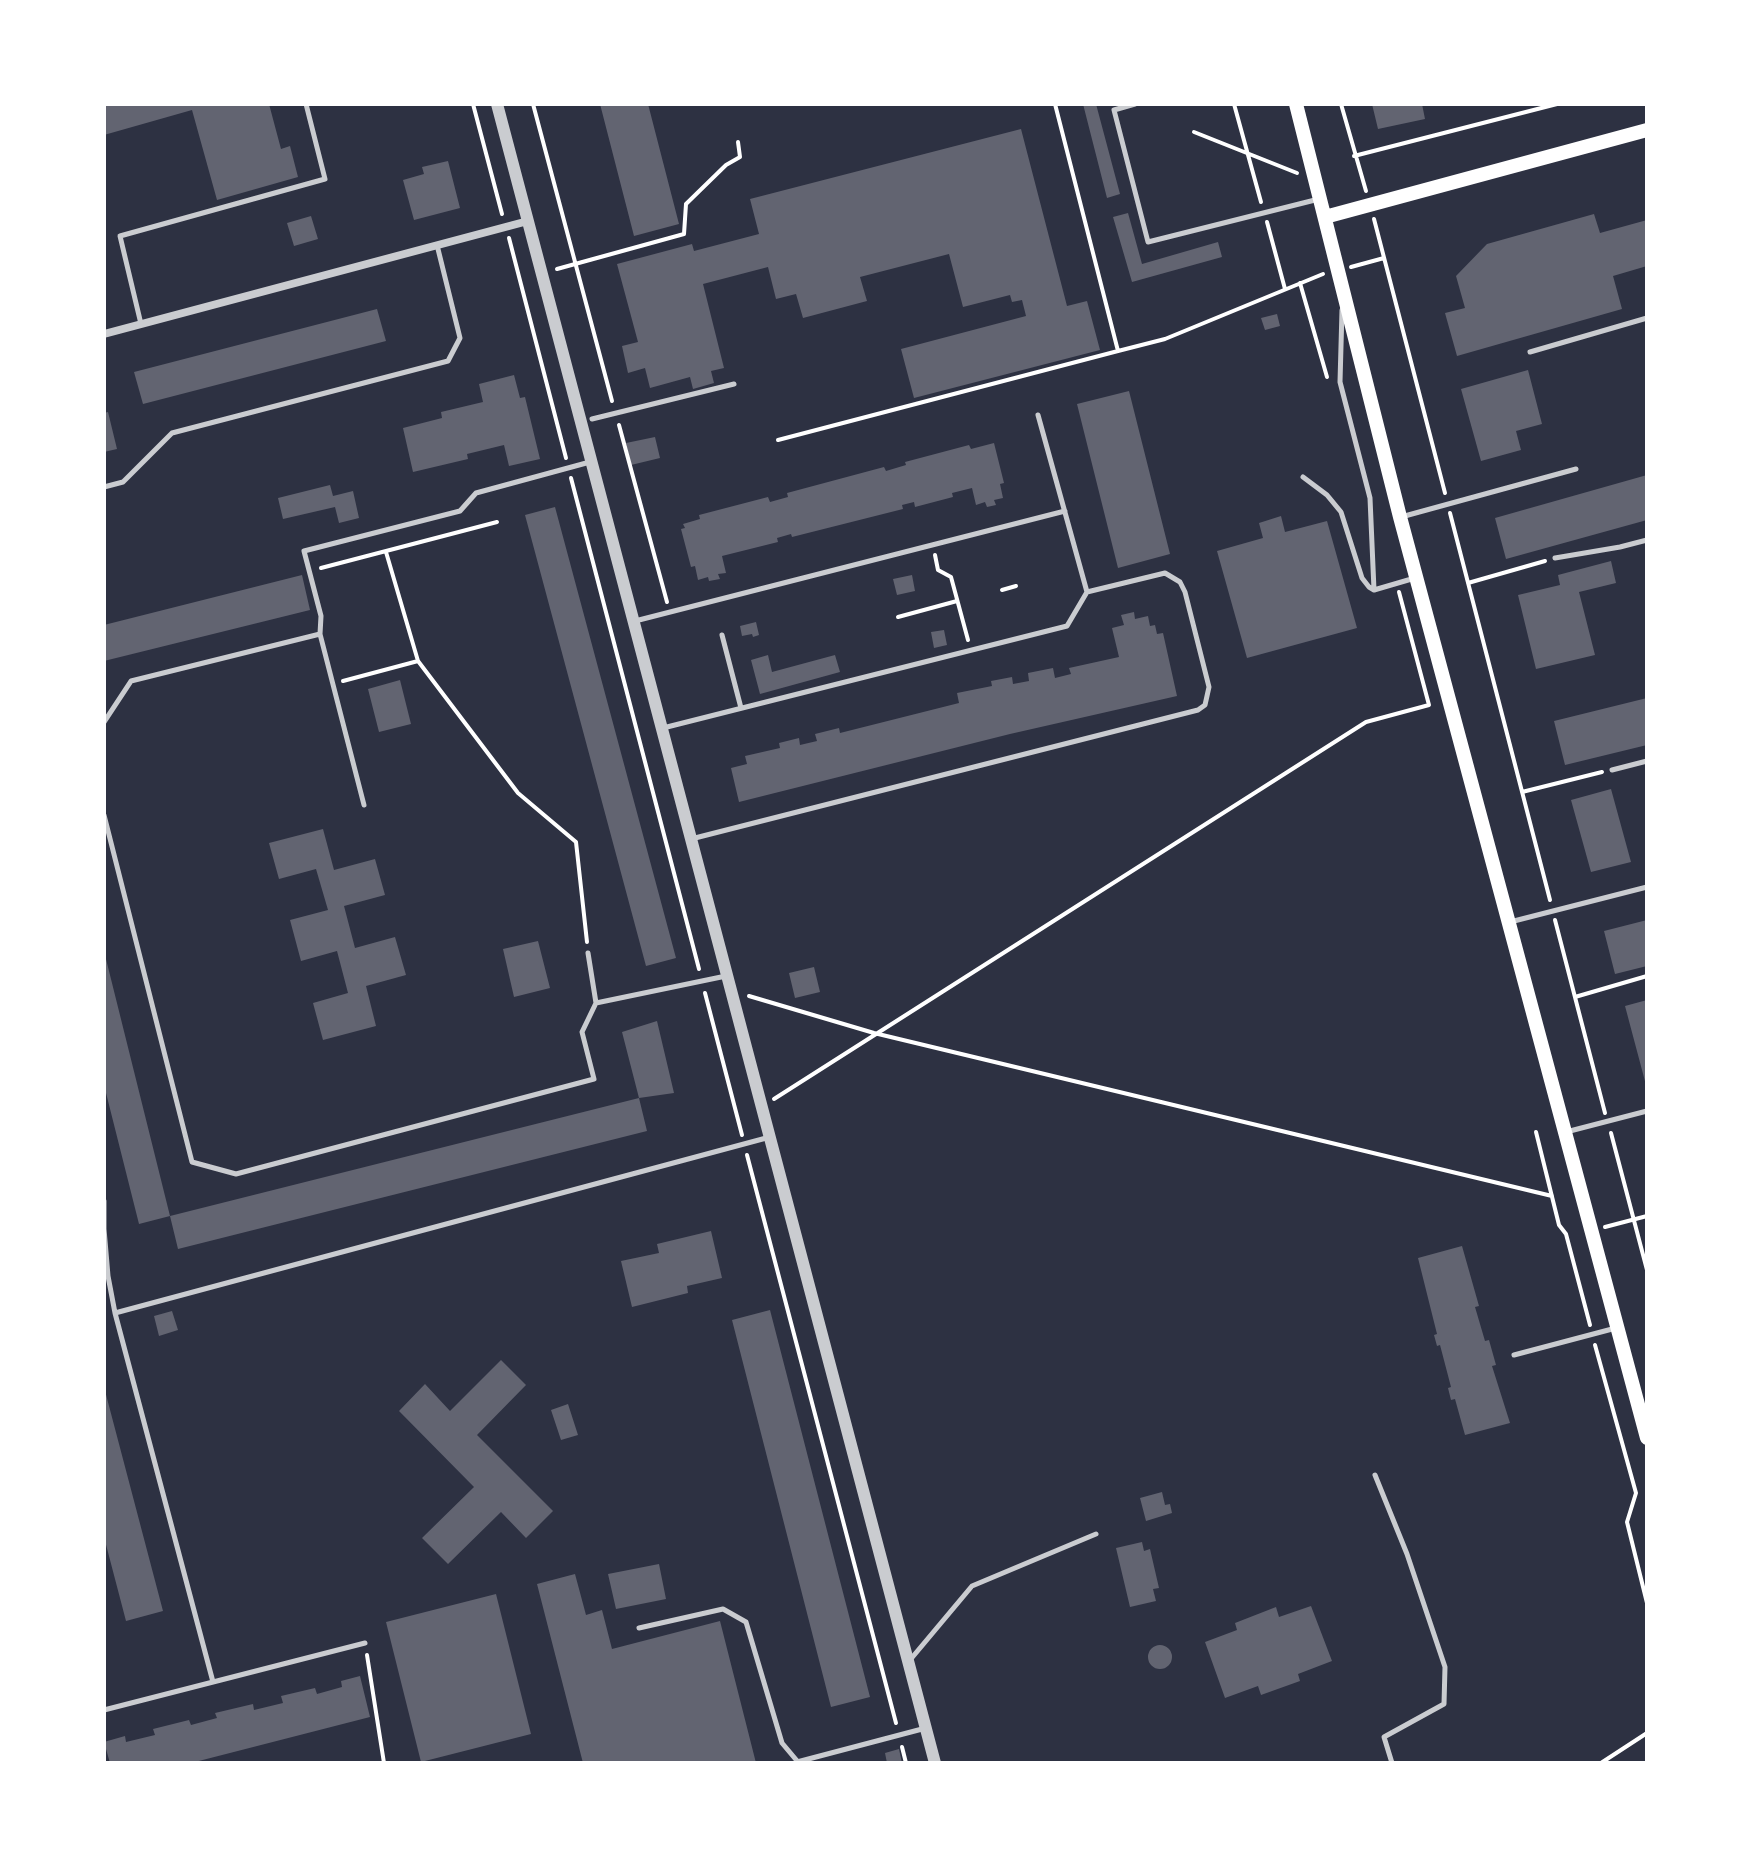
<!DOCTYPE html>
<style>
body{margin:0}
#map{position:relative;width:1751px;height:1867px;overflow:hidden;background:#2d3142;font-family:Manrope,sans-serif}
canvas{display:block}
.frame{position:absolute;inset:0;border:106px solid #fff;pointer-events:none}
</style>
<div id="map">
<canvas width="1751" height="1867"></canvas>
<div class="frame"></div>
</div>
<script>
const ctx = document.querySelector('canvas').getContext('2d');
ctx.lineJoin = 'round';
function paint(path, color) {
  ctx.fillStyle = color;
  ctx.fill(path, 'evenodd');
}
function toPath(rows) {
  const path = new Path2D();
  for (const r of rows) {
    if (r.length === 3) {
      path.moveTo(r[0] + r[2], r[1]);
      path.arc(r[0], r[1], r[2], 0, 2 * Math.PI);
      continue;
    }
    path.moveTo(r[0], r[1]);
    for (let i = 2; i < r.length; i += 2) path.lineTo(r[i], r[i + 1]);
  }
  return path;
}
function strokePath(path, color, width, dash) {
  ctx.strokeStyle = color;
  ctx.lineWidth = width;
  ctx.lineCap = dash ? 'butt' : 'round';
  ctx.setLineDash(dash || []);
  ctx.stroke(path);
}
paint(toPath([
 [104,104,269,104,281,149,290,146,298,177,217,200,192,110,104,135],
 [600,104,648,104,679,224,634,236],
 [1083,104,1096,104,1120,194,1107,198],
 [1372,104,1422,104,1425,119,1378,129],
 [1021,129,1067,306,1087,301,1100,350,914,398,901,349,1026,316,1022,300,1012,302,1010,295,963,307,949,254,860,277,867,301,803,318,796,294,776,299,768,267,703,284,724,368,711,371,714,383,693,389,690,377,650,388,645,368,628,373,622,346,638,342,617,264,692,244,694,251,759,234,750,199],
 [448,161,460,208,414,220,403,180,424,174,422,167],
 [1128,213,1142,264,1218,242,1222,257,1132,282,1113,217],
 [1594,214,1600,233,1647,220,1647,266,1613,276,1622,309,1457,356,1445,313,1465,308,1456,276,1487,244],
 [311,216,318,239,294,246,287,223],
 [377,309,386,341,143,404,134,372],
 [1277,314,1280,326,1265,330,1261,318],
 [1528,370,1542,424,1516,431,1521,450,1481,461,1461,389],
 [514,375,520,398,525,397,540,459,509,466,504,445,467,454,468,459,413,472,403,428,442,418,441,412,483,402,479,384],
 [1129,391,1170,554,1118,568,1077,404],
 [108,412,117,449,104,452,104,413],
 [655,437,660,458,631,465,626,443],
 [994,443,1004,483,1000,484,1003,498,994,500,996,505,987,507,985,502,976,505,972,488,952,493,953,497,915,507,914,502,902,505,903,509,792,537,791,534,777,538,778,542,722,556,726,573,718,574,720,579,709,581,708,577,698,580,695,566,691,567,681,529,685,528,683,524,700,519,699,515,768,497,770,502,788,497,787,493,884,467,886,471,906,465,905,462,969,445,971,449],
 [1647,475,1647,520,1506,559,1495,518],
 [330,485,333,496,353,491,359,518,339,523,335,507,283,519,278,498],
 [555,507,676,958,646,966,525,515],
 [1281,516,1285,532,1327,521,1357,628,1247,658,1217,551,1263,538,1259,523],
 [1611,561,1616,583,1579,592,1595,655,1536,669,1518,595,1560,585,1558,575],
 [302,575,310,610,104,661,104,625],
 [912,575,915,591,897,595,893,579],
 [1134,612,1135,619,1148,616,1150,626,1155,625,1157,634,1163,633,1177,696,1010,734,739,802,731,768,747,764,745,756,780,748,779,743,799,738,800,745,817,741,815,734,839,728,840,733,959,703,957,693,992,686,991,681,1012,677,1013,684,1029,681,1028,673,1053,668,1055,678,1071,674,1069,668,1119,657,1112,628,1124,625,1121,615],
 [756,622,759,635,753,637,752,634,742,636,740,626],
 [944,630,947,645,934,648,931,632],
 [768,655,772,672,835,655,840,672,760,694,751,660],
 [400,680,411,724,379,732,368,689],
 [1647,698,1647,745,1565,765,1554,721],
 [1611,789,1631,862,1591,872,1571,800],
 [323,829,334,870,375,859,385,895,344,906,355,948,395,937,406,975,366,986,376,1026,323,1040,313,1003,348,993,337,951,301,961,290,920,328,910,316,869,279,879,269,843],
 [1647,920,1647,966,1615,974,1604,931],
 [538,941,550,988,514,997,503,949],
 [105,955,170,1216,139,1224,104,1085],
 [814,967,820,992,795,998,789,973],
 [1647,1000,1647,1085,1646,1085,1625,1006],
 [657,1021,674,1093,639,1098,622,1032],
 [639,1098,647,1131,178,1249,170,1216],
 [711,1231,722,1278,687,1286,688,1293,632,1307,621,1261,659,1253,657,1244],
 [1462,1246,1479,1306,1475,1307,1485,1341,1489,1340,1496,1365,1492,1366,1510,1423,1465,1435,1455,1399,1451,1400,1448,1388,1451,1387,1440,1345,1437,1346,1434,1335,1437,1334,1418,1258],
 [770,1310,870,1697,831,1707,732,1320],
 [172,1311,178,1330,159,1336,154,1316],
 [501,1360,526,1385,477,1435,553,1511,526,1538,501,1512,448,1564,422,1538,474,1487,399,1411,425,1384,450,1411],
 [104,1387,163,1611,126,1621,104,1537],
 [568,1404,578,1435,561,1440,551,1410],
 [1162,1492,1165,1505,1170,1504,1172,1513,1146,1521,1140,1498],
 [1142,1542,1144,1551,1150,1549,1159,1588,1153,1589,1156,1601,1130,1607,1116,1548],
 [659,1564,666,1599,616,1609,608,1574],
 [575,1574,586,1615,602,1610,612,1649,720,1621,756,1763,583,1763,537,1584],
 [496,1594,531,1734,421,1762,386,1622],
 [1311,1606,1332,1661,1298,1674,1300,1681,1261,1695,1258,1686,1225,1698,1205,1642,1237,1630,1235,1623,1276,1607,1279,1617],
 [1160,1657,12],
 [360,1676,370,1717,191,1763,110,1763,104,1742,125,1736,126,1742,155,1735,153,1729,189,1720,191,1725,217,1718,215,1713,253,1704,254,1710,283,1703,281,1696,315,1688,317,1694,342,1687,341,1681],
 [899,1749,902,1763,887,1763,885,1753]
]), '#626471');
strokePath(toPath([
 [473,104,502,214],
 [533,104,612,401],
 [1055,104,1118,351,1165,339,1323,274],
 [1234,104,1261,202],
 [1341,104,1366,191],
 [1194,132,1297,173],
 [1354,156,1557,104],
 [1374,219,1445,493],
 [1267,222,1285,289],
 [509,238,566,458],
 [1351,267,1384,258],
 [557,269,684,234,686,204,726,165,740,157,738,142],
 [1300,283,1327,377],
 [619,425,667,602],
 [778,440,1118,351],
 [571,478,699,969],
 [1450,513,1550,900],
 [386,552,418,661,518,793,576,842,587,942],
 [935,555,938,570,951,577,968,640],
 [321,568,497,522],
 [1468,583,1545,561],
 [1002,590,1016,586],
 [898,617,957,601],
 [343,681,418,661],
 [1522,792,1602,772],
 [1555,920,1605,1113],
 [705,993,742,1135],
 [749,996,874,1033,1552,1196],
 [1575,997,1647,976],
 [774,1099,1366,722,1429,705,1399,592],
 [1536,1132,1559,1225,1566,1234,1590,1325],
 [1611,1133,1647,1270],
 [747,1155,896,1723],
 [1605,1227,1647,1216],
 [1595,1345,1636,1493,1627,1522,1647,1603],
 [367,1655,384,1763],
 [902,1747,906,1763],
 [1601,1763,1647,1733]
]), '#fff', 4);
strokePath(toPath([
 [1135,104,1114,110,1148,242,1319,199],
 [1342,310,1340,382,1370,498,1374,590],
 [141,324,120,236,325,179,306,104],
 [1530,352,1647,318],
 [1038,415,1087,592],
 [592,419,734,384],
 [1303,477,1327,495,1341,512,1362,578,1369,587,1374,590,1415,578],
 [104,487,123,482,172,433,448,361,460,338,437,245],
 [1401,517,1576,469],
 [1555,558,1620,547,1647,540],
 [635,621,1065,511],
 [320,634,364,805],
 [722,635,741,708],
 [104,722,131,681,320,634,321,616,304,551,460,511,476,493,590,462],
 [663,728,1067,626,1087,592,1165,573,1180,582,1185,592,1209,687,1205,705,1198,710,691,839],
 [1612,770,1647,761],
 [104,815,192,1162,236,1174,594,1079,582,1032,596,1003,726,976],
 [1510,922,1647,887],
 [588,953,596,1003],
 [1566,1132,1647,1111],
 [104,1201,104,1229],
 [104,1229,108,1276,115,1313,770,1137],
 [115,1313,213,1682],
 [1514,1355,1616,1328],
 [1375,1475,1407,1554,1445,1667,1444,1704,1384,1737,1392,1763],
 [639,1628,723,1609,746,1622,782,1743,798,1762],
 [910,1660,972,1586,1096,1534],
 [104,1710,365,1643],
 [797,1762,926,1728]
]), '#caccd0', 5);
strokePath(toPath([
 [104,334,528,221]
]), '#caccd0', 8);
strokePath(toPath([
 [497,104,935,1763]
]), '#caccd0', 12);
strokePath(toPath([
 [1296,104,1400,517,1647,1438],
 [1325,217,1647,130]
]), '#fff', 14);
</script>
